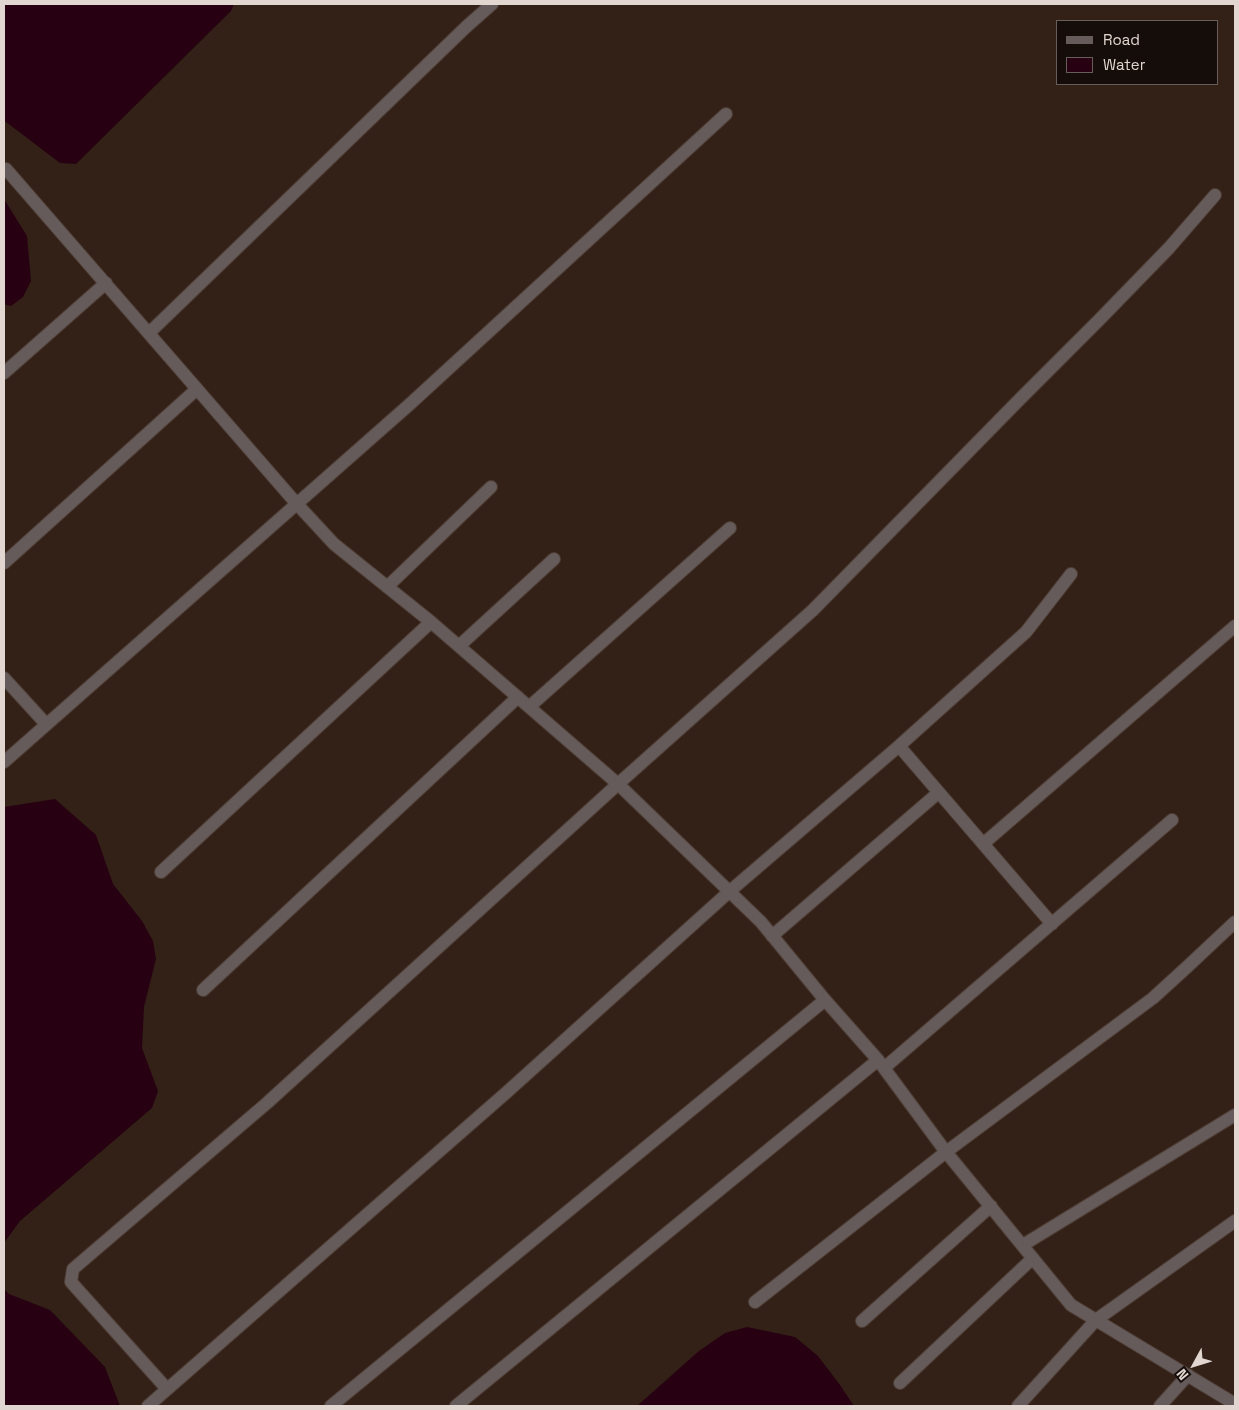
<!DOCTYPE html>
<style>
body{margin:0}
#map{position:relative;width:1239px;height:1410px;overflow:hidden;background:#332118;font-family:"Space Grotesk",sans-serif}
canvas{display:block}
.frame{position:absolute;inset:0;border:5px solid #e2d6d0;pointer-events:none}
.legend{position:absolute;left:1056px;top:20px;width:162px;height:65px;box-sizing:border-box;background:#150d09;border:1px solid #675d59;margin:0;padding:6px 9px;list-style:none;font-size:15px;color:#e2d6d0}
.legend li{display:flex;align-items:center;gap:10px;height:25px}
.legend b{width:25px;border:1px solid #675d59}
.north{position:absolute;left:1169px;top:1340px;width:50px;height:50px;-webkit-text-stroke:4px #150d09;paint-order:stroke;rotate:231deg;font-size:14px;font-weight:700;line-height:20px;text-align:center;color:#e2d6d0}
.north::after{content:'';display:block;margin:auto;width:18px;height:22px;background:#e2d6d0;clip-path:polygon(50% 0,100% 100%,50% 72%,0 100%)}
</style>
<div id="map">
<canvas width="1239" height="1410"></canvas>
<div class="frame"></div>
<ul class="legend">
<li><b style="height:6px;background:#655b5a"></b>Road</li>
<li><b style="height:14px;background:#270111"></b>Water</li>
</ul>
<div class="north">N</div>
</div>
<script>
const ctx = document.querySelector('canvas').getContext('2d');
ctx.lineJoin = 'round';
function paint(path, color) {
  ctx.fillStyle = color;
  ctx.fill(path, 'evenodd');
}
function toPath(rows) {
  const path = new Path2D();
  for (const r of rows) {
    path.moveTo(r[0], r[1]);
    for (let i = 2; i < r.length; i += 2) path.lineTo(r[i], r[i + 1]);
  }
  return path;
}
function strokePath(path, color, width, dash) {
  ctx.strokeStyle = color;
  ctx.lineWidth = width;
  ctx.lineCap = dash ? 'butt' : 'round';
  ctx.setLineDash(dash || []);
  ctx.stroke(path);
}
paint(toPath([
 [4,4,234,4,231,11,76,164,60,163,6,122,4,121],
 [4,199,27,236,31,281,23,297,11,306,4,304],
 [55,799,96,835,113,884,142,921,153,941,156,959,144,1007,142,1048,158,1091,152,1108,20,1221,4,1243,4,807],
 [4,1289,9,1294,50,1310,105,1367,120,1406,4,1406],
 [747,1327,795,1337,818,1356,840,1385,854,1406,637,1406,699,1351,725,1333]
]), '#270111');
const street = toPath([
 [6,169,296,503,334,544,431,622,618,784,761,922,825,1000,878,1060,946,1152,1071,1305,1235,1404],
 [149,333,466,27,492,4],
 [4,373,106,283],
 [4,563,197,389],
 [387,587,491,487],
 [459,646,554,559],
 [4,678,46,724],
 [529,707,730,528],
 [899,746,1052,924],
 [4,762,410,404,726,114],
 [983,844,1235,626],
 [161,872,431,622],
 [772,936,938,793],
 [203,990,518,697],
 [884,1068,1172,820],
 [1023,1245,1235,1115],
 [755,1302,946,1152,1153,998,1187,967,1235,922],
 [862,1321,991,1206],
 [900,1383,1033,1258],
 [167,1389,71,1282,73,1269,267,1103,618,784,813,610,1019,400,1100,319,1169,248,1215,195],
 [148,1406,507,1092,730,891,899,746,1026,632,1071,574],
 [331,1406,825,1000],
 [456,1406,878,1060],
 [1018,1406,1096,1320,1235,1221],
 [1160,1406,1188,1375]
]);
strokePath(street, '#4f3e35', 14);
strokePath(street, '#655b5a', 12);
</script>
